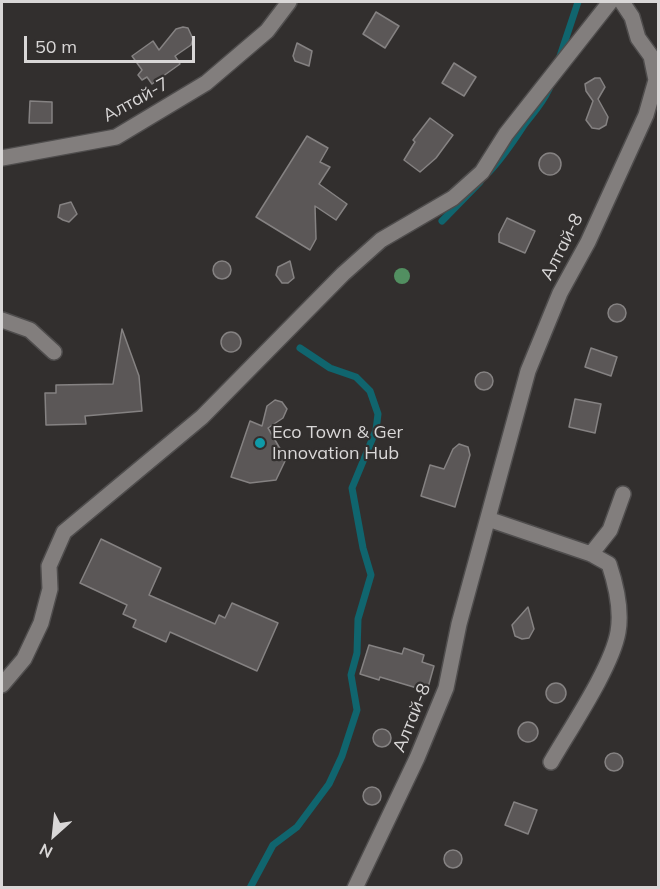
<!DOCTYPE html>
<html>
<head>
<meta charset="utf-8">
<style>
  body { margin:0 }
  #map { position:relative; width:660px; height:889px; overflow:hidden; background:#322f2e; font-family:Mulish,sans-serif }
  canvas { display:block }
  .frame { position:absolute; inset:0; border:3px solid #d9d7d7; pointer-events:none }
  .north { position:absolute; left:24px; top:805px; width:60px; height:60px; -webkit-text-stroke:4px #322f2e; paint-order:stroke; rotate:207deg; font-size:16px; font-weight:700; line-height:24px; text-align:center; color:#d9d7d7 }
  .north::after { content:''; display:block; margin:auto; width:21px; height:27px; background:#d9d7d7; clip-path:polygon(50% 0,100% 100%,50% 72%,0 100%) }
  .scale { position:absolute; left:24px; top:36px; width:171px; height:27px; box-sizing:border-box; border:3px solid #d9d7d7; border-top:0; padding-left:8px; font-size:18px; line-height:21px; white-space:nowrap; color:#d9d7d7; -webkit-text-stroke:4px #322f2e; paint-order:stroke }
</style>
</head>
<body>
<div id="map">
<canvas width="660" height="889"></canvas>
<div class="frame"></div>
<div class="north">N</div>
<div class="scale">50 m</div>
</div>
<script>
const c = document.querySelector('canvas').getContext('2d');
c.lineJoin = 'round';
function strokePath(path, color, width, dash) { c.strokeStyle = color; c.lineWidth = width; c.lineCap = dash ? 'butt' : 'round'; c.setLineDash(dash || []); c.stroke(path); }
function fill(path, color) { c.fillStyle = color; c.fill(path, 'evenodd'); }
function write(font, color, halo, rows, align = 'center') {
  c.font = font + ' Mulish,sans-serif'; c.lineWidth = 4.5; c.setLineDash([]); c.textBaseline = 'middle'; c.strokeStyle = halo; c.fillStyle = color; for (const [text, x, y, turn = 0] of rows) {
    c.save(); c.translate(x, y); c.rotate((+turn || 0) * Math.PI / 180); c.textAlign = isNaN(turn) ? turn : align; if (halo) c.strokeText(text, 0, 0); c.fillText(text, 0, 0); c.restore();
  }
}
const stream = new Path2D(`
  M 559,59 L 578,2
  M 489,172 C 503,157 513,142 524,125 C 534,112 542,104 549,89
  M 442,221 L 480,182
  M 250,888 L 273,845 L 297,827 L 329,784 L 342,756 L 357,710 L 351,675 L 357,653 L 358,619 L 371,575 L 363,548 L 352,488 L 376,430 L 378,414 L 370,391 L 356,377 L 330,368 L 300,348`);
const building = new Path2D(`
  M 376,12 L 399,26 L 385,48 L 363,34 Z
  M 183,27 L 188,28 L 193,39 L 191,45 L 175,56 L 180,64 L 152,84 L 147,77 L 142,80 L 138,75 L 142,70 L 132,56 L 153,41 L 159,50 L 176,29 Z
  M 297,43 L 312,51 L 309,66 L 295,61 L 293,56 Z
  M 454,63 L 476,77 L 464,96 L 442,83 Z
  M 595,78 L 600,78 L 605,87 L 598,99 L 608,117 L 606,125 L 599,129 L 592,128 L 586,120 L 593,101 L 586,91 L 585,84 Z
  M 30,101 L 52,102 L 52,123 L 29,123 Z
  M 430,118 L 453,135 L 436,158 L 420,172 L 404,160 L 415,142 L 413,140 Z
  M 307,136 L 328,148 L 320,162 L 330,167 L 319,184 L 347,204 L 336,220 L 315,206 L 316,239 L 310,250 L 256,217 Z
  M539 164a11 11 0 1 1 22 0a11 11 0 1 1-22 0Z
  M 71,202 L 77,214 L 69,222 L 63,220 L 58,217 L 60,205 Z
  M 507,218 L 535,231 L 525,253 L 499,242 L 499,234 Z
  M213 270a9 9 0 1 1 18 0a9 9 0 1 1-18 0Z
  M 290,261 L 294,278 L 288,283 L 282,283 L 276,275 L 278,267 Z
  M608 313a9 9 0 1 1 18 0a9 9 0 1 1-18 0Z
  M 122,329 L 139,376 L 142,411 L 85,416 L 86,424 L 46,425 L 45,393 L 56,393 L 56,385 L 113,384 Z
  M221 342a10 10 0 1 1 20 0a10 10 0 1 1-20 0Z
  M 591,348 L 617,357 L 611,376 L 585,367 Z
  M475 381a9 9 0 1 1 18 0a9 9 0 1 1-18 0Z
  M 575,399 L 601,404 L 595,433 L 569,427 Z
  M 275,400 L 282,402 L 287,409 L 283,418 L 268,428 L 286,459 L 276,480 L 250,483 L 231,477 L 250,421 L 262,426 L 267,406 Z
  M 459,444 L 468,447 L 470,455 L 455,507 L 421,496 L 430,465 L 444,469 L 453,449 Z
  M 101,539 L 161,568 L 149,595 L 215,624 L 219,615 L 225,618 L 232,603 L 278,623 L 257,671 L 170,632 L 166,642 L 133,627 L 136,620 L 123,614 L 127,605 L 80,583 Z
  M 528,607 L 534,629 L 529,638 L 522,639 L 515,636 L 512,625 Z
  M 369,645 L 402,654 L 404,648 L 424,655 L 422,662 L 434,666 L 427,691 L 380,677 L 379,680 L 360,674 Z
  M546 693a10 10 0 1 1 20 0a10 10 0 1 1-20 0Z
  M518 732a10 10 0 1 1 20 0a10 10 0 1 1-20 0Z
  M373 738a9 9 0 1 1 18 0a9 9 0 1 1-18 0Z
  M605 762a9 9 0 1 1 18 0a9 9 0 1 1-18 0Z
  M363 796a9 9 0 1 1 18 0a9 9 0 1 1-18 0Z
  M 514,802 L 537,810 L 528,834 L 505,825 Z
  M444 859a9 9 0 1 1 18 0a9 9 0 1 1-18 0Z`);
const minor = new Path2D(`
  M 2,158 L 116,137 L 206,83 L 267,31 L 289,2
  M 2,320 L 30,330 L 54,352
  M 488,519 L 591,554 L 609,564 C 616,585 622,609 618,632 C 612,667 570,729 551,762
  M 591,554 L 610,530 L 623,494
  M 2,685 L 24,659 L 41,623 L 50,589 L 49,566 L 64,532 L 202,417 L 343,274 L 381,240 L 453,198 L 482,172 L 506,134 L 610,2
  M 355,888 L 417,758 L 446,688 L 459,624 L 528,371 L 560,293 L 588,242 L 646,115 L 656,80 L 651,56 L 638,38 L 632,17 L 622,2`);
const trees = [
  [402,276]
];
const markers = [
  [260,443,6,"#0f9aa8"]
];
const streetNames = [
  ["Алтай-7",136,100,-29],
  ["Алтай-8",562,247,-63],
  ["Алтай-8",412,718,-68]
];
const poiNames = [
  ["Eco Town & Ger",272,433],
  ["Innovation Hub",272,454]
];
strokePath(stream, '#10656e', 7);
fill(building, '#5b5757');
strokePath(building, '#858282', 1.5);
strokePath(minor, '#4f4d4d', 18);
strokePath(minor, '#827e7d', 15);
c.fillStyle = '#528f61';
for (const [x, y] of trees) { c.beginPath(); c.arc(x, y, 8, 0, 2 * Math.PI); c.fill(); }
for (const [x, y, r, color] of markers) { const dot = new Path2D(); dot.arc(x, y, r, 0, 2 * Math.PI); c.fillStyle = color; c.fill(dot); strokePath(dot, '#322f2e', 2); }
write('18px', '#d9d7d7', '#322f2e', streetNames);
write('18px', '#d9d7d7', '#322f2e', poiNames, 'left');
</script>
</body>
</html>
